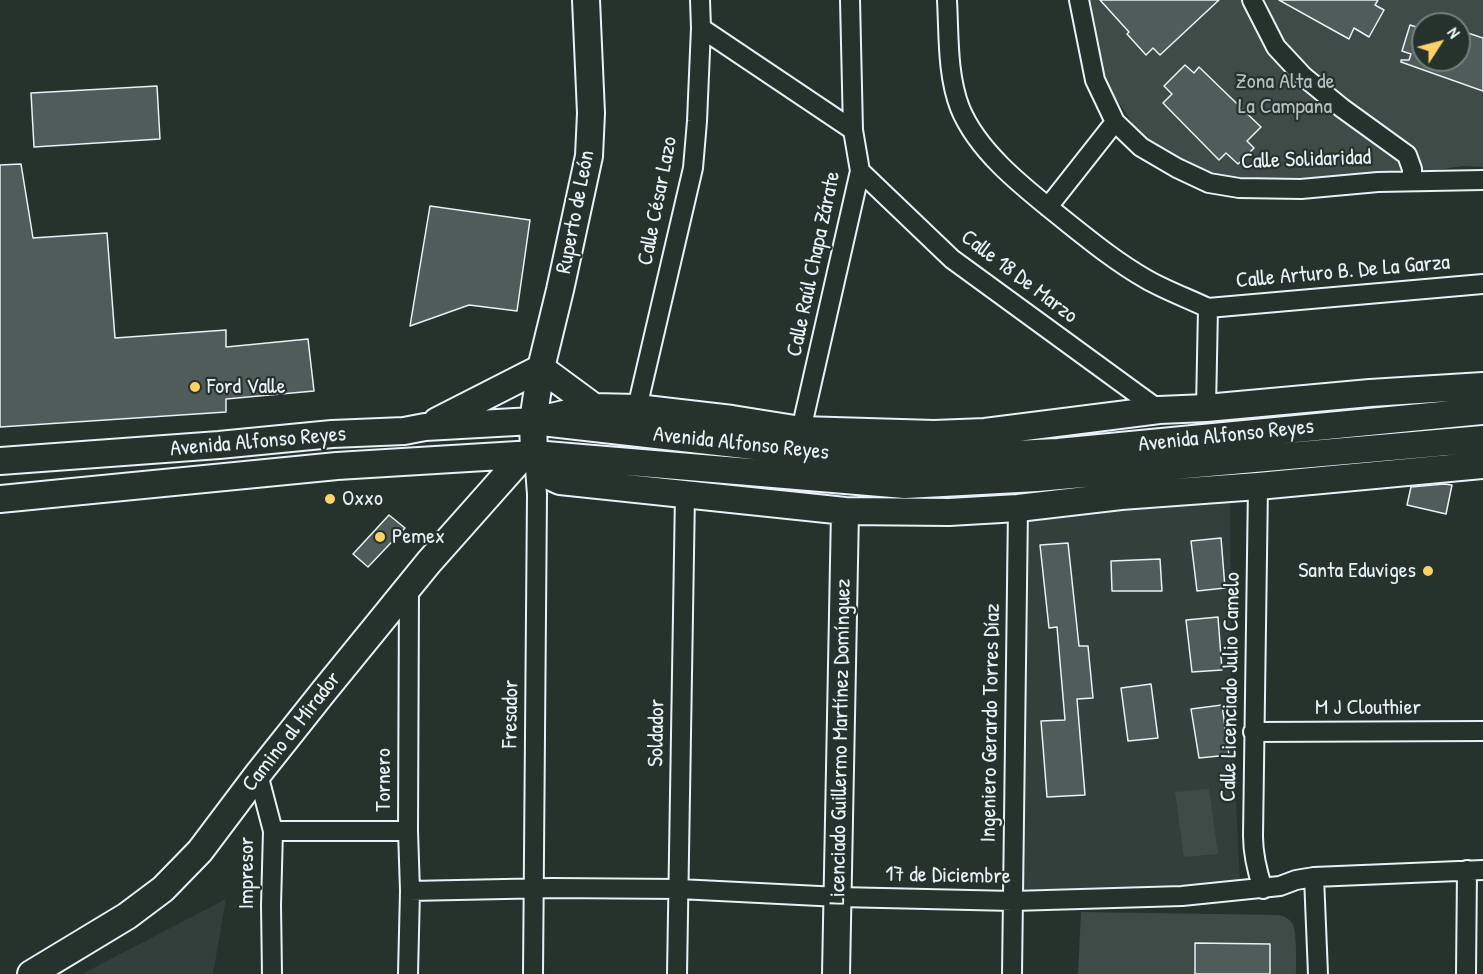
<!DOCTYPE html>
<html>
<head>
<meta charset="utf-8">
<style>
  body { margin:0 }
  #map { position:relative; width:1483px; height:974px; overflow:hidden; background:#26332d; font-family:"Patrick Hand",sans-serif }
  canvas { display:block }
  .north { position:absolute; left:1411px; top:12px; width:60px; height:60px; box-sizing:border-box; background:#26332d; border:2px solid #747f7e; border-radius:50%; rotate:54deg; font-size:16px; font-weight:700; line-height:24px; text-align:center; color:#e8f1f8 }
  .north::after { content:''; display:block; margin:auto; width:21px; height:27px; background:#ffd166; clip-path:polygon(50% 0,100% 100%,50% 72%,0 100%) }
</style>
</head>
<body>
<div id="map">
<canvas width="1483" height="974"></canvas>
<div class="north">N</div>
</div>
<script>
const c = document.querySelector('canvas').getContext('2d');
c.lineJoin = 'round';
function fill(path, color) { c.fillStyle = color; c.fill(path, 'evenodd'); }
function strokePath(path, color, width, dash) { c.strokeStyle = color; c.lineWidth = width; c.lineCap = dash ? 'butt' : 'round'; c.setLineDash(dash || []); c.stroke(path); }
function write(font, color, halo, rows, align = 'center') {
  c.font = font + ' "Patrick Hand",sans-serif'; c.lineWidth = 4.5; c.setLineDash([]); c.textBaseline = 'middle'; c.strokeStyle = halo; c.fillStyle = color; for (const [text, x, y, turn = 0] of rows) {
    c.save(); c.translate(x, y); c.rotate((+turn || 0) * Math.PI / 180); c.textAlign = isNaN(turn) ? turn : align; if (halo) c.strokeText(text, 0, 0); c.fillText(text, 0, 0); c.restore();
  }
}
const built = new Path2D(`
  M 1230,495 L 1232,719 L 1240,884 L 1023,890 L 1017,513 Z
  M 226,899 L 213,974 L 82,974 Z`);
const green = new Path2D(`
  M 1086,0 L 1483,0 L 1483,167 L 1463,166 L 1312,189 L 1217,187 L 1144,141 L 1098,71 ZM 1423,24 L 1459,24 L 1459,60 L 1423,60 Z
  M 1209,789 L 1218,854 L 1184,857 L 1175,792 Z
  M 1081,912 L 1278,915 C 1285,916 1290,919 1293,925 C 1297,934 1296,963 1296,974 L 1078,974 Z`);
const building = new Path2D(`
  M 1100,0 L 1219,0 L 1160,55 L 1153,48 L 1146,55 L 1127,34 L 1129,32 Z
  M 1279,0 L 1378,0 L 1375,5 L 1384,10 L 1369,37 L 1354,28 L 1349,39 Z
  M 1410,25 L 1420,28 L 1421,25 L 1423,25 L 1423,60 L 1459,60 L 1459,30 L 1483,38 L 1483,91 L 1401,62 L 1401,60 L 1409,60 L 1411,54 L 1402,51 Z
  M 1185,65 L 1194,73 L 1199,67 L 1261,127 L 1247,141 L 1254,148 L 1238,164 L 1226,153 L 1219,160 L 1163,103 L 1172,94 L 1164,86 Z
  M 157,86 L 160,139 L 34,147 L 31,93 Z
  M 21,164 L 33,238 L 107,233 L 115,338 L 226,330 L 226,347 L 308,339 L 314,391 L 226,399 L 226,412 L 0,427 L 0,165 Z
  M 430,206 L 530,220 L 517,311 L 469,305 L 410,326 Z
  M 1444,484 L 1452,485 L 1446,514 L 1407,505 L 1411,487 Z
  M 389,515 L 405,528 L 368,567 L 353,554 Z
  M 1221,538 L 1225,588 L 1197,591 L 1191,541 Z
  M 1068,543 L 1079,646 L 1088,646 L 1093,698 L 1077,699 L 1085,795 L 1047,797 L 1041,721 L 1065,720 L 1057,627 L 1049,628 L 1040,545 Z
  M 1160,559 L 1162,591 L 1112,591 L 1111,561 Z
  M 1218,617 L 1222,670 L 1192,672 L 1186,620 Z
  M 1151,684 L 1158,738 L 1128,741 L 1121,688 Z
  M 1222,705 L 1229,755 L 1199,758 L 1191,709 Z
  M 1195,943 L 1270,944 L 1270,974 L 1195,974 Z`);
const street = new Path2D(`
  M 947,0 C 949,35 947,74 960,108 C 979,155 1030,192 1068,223 C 1093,243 1118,263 1146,279 C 1165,290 1187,298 1208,308 L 1206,408
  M 1079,0 L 1095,80 L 1115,122 L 1141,147 L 1177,168 L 1209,183 L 1239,188 L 1301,189 L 1378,182 L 1483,180
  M 1252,0 L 1276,47 L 1303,76 L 1342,108 L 1407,155 L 1412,169 L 1412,181
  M 701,28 L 853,130
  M 860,171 L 952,259 L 1159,410
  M 1048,207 L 1115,122
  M 1208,308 L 1483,284
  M 637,408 L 693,168 L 697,121 L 701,28 L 700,0
  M 801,430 L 860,171 L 853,130 L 850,0
  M 1258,486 L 1253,836 C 1253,854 1257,871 1263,889
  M 1253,732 L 1483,731
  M 258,774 L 273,831 L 271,905 L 272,974
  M 273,831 L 408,831
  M 1314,877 L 1318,974
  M 410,891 L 552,888 L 679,889 L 839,897 L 1013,901 L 1182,896 L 1280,886 L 1296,880 L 1314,877 L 1483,870
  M 408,974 L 410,891 L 408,831 L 409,587
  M 533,974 L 537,494 L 534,456
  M 677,974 L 685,494
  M 1012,974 L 1018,508
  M 1466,974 L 1467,870`);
const secondary = new Path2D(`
  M 586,0 L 591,113 L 589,156 L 560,290 L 541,368 L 533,421 L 534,454 L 549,476 L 560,481 L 845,511 L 949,512 L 1018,508 L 1121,496 L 1258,486 L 1483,465
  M 541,368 L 594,407
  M 551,417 L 594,407 L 637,408 L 732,419 L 801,430 L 934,434 L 985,432 L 1159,410 L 1206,408 L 1370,393 L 1483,386
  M 437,421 L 541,368
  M 0,461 L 219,445 L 332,434 L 404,431 L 425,427 L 533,421 L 771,448 L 905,459 L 1058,452 L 1483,411
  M 0,499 L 337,466 L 534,454 L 905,485 L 1037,478 L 1483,439
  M 31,974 L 127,916 L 163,889 L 200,851 L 258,774 L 324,691 L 429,562 L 524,455
  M 836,974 L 845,511`);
const markers = [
  [195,387,6,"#ffd166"],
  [330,499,6,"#ffd166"],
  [380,537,6,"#ffd166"],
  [1428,571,6,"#ffd166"]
];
const parkNames = [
  ["Zona Alta de",1285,82],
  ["La Campana",1285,107]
];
const streetNames = [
  ["Calle Solidaridad",1306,160,-2],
  ["Calle César Lazo",658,201,-79],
  ["Ruperto de León",576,212,-79],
  ["Calle Raúl Chapa Zárate",814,264,-78],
  ["Calle Arturo B. De La Garza",1343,272,-5],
  ["Calle 18 De Marzo",1019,277,37],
  ["Avenida Alfonso Reyes",1226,436,-6],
  ["Avenida Alfonso Reyes",258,442,-5],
  ["Avenida Alfonso Reyes",741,444,6],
  ["Calle Licenciado Julio Camelo",1231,687,-89],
  ["M J Clouthier",1368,708],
  ["Fresador",511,714,-89],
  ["Ingeniero Gerardo Torres Díaz",991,723,-89],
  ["Camino al Mirador",292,732,-52],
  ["Soldador",657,733,-89],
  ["Licenciado Guillermo Martínez Domínguez",841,742,-89],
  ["Tornero",384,780,-90],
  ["Impresor",247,873,-90],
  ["17 de Diciembre",948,876,1]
];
const poiNames = [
  ["Ford Valle",207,387],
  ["Oxxo",342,499],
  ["Pemex",392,537],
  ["Santa Eduviges",1416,571,"right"]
];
fill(built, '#333f3a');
fill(green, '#3e4b47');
fill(building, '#505c59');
strokePath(building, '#e8f1f8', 1.5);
strokePath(street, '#e8f1f8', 22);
strokePath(secondary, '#e8f1f8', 30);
strokePath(street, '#26332d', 18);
strokePath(secondary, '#26332d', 26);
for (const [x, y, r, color] of markers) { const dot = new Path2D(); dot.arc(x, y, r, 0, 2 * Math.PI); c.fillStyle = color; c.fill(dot); strokePath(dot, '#26332d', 2); }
write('22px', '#b5bfc3', '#26332d', parkNames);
write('22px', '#e8f1f8', '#26332d', streetNames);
write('22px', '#e8f1f8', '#26332d', poiNames, 'left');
</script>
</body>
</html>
